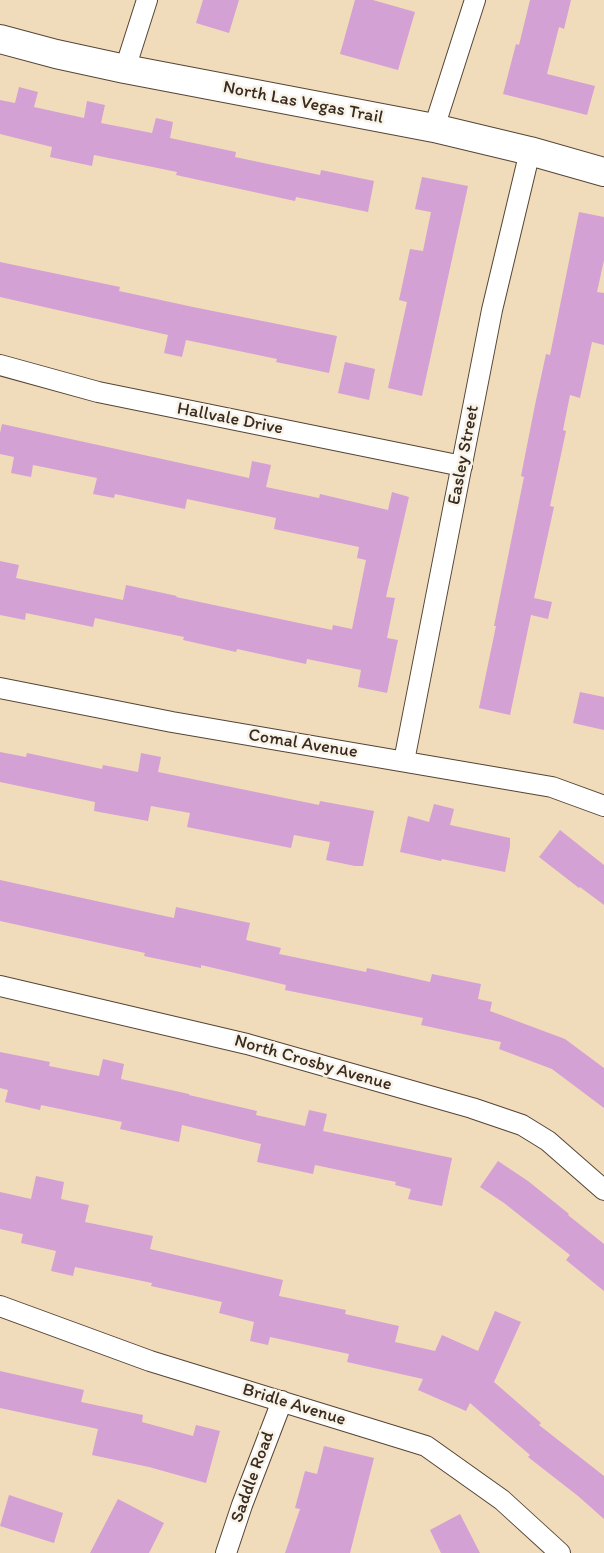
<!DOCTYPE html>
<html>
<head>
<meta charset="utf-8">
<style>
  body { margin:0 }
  canvas { display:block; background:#f0dbba }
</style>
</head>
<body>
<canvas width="604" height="1553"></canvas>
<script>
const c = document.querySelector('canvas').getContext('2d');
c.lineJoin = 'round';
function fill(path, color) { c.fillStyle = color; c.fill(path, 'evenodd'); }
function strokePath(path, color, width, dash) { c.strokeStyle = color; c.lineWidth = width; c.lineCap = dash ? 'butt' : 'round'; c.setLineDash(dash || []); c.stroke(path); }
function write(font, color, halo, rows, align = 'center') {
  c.font = font + ' Itim,sans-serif'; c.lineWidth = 5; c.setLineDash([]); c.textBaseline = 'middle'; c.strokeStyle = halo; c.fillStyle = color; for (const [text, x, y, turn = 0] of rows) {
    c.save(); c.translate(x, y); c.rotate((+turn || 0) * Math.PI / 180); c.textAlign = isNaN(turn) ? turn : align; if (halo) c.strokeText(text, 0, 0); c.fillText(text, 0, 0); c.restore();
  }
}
const building = new Path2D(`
  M 203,0 L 239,0 L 229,33 L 196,23 Z
  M 355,0 L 373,0 L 415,12 L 398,70 L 340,54 Z
  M 530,0 L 571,0 L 564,29 L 559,27 L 547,74 L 595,86 L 587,115 L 503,94 L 516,44 L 519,45 Z
  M 19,87 L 38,92 L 34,107 L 84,118 L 87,101 L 105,105 L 101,123 L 152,133 L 156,118 L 173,122 L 170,138 L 236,152 L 235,157 L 320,175 L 321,170 L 374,181 L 368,212 L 296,197 L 295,201 L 176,175 L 177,172 L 94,155 L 92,166 L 50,157 L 52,147 L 0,134 L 0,100 L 15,103 Z
  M 422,177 L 468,186 L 422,396 L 388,388 L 407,302 L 399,300 L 410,249 L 423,251 L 431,212 L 415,209 Z
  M 579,212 L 604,217 L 604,260 L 597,292 L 604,293 L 604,345 L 592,342 L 580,398 L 570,395 L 563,430 L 566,431 L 550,506 L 554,507 L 534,598 L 552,602 L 548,619 L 531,615 L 510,715 L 479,708 L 496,626 L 494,626 L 524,477 L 521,476 L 535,405 L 546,354 L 550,355 Z
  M 0,262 L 120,287 L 119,291 L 193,307 L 337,336 L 329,373 L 276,362 L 277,359 L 186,340 L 182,357 L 164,353 L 168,335 L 0,297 Z
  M 345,362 L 375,369 L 369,400 L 338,393 Z
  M 2,424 L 249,478 L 252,461 L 271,465 L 266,487 L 319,498 L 320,494 L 388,510 L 392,492 L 409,497 L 386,597 L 395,598 L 387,638 L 398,640 L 387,693 L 358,687 L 361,670 L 307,659 L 306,664 L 237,649 L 236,652 L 183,640 L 184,637 L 95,618 L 93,627 L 26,613 L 25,620 L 0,615 L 0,561 L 19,565 L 16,578 L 123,600 L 126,585 L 177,596 L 176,597 L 332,630 L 333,625 L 352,629 L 366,560 L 357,558 L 359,547 L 274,529 L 276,518 L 187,499 L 185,509 L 115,494 L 114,498 L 93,494 L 97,478 L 33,465 L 31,477 L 11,473 L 14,457 L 0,454 L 0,433 Z
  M 580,692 L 604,697 L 604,730 L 573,723 Z
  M 0,752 L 26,757 L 27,753 L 102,769 L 103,765 L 138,772 L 141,753 L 161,757 L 158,772 L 319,805 L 320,801 L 374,811 L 363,866 L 355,866 L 326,860 L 330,842 L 294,835 L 291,848 L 187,827 L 190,813 L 151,806 L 148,821 L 94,811 L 95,802 L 0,782 Z
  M 434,804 L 454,809 L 450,825 L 510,838 L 510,846 L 505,872 L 442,859 L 441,861 L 400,852 L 408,816 L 429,822 Z
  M 560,830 L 604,865 L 604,905 L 580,887 L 579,888 L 539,857 Z
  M 0,880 L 174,918 L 176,907 L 250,923 L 246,940 L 281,948 L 279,954 L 366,972 L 367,968 L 430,982 L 432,974 L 481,984 L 478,999 L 492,1002 L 490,1011 L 565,1039 L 604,1068 L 604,1108 L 552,1069 L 499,1049 L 501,1042 L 421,1025 L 423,1018 L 285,990 L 286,985 L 201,965 L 201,968 L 144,956 L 145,953 L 0,921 Z
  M 0,1052 L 50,1062 L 49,1066 L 99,1076 L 103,1059 L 124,1064 L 121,1079 L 189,1094 L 189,1095 L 257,1111 L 256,1115 L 305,1126 L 309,1110 L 327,1114 L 323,1131 L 452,1158 L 442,1206 L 408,1199 L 411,1189 L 395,1185 L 396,1182 L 315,1165 L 313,1174 L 257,1162 L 261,1144 L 182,1125 L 179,1142 L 120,1129 L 122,1122 L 41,1105 L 40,1110 L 5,1102 L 8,1090 L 0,1088 Z
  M 498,1161 L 528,1181 L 569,1214 L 568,1215 L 604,1244 L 604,1291 L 566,1260 L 570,1255 L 504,1203 L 480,1187 Z
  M 36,1176 L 64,1182 L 61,1199 L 89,1205 L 85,1222 L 153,1236 L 150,1249 L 283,1280 L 279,1296 L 346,1310 L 345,1314 L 399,1326 L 395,1342 L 435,1351 L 442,1335 L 478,1351 L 495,1311 L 521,1322 L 494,1382 L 541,1423 L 539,1425 L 604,1476 L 604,1519 L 578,1496 L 528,1457 L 530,1455 L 470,1403 L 466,1411 L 418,1390 L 423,1379 L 347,1362 L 349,1354 L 270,1337 L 268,1345 L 250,1341 L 254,1322 L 219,1313 L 222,1302 L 151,1286 L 152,1283 L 75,1267 L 73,1276 L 51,1271 L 56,1251 L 21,1243 L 23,1234 L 0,1229 L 0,1192 L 31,1199 Z
  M 0,1371 L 84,1390 L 81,1402 L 143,1415 L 142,1422 L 193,1436 L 196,1425 L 220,1431 L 206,1483 L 149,1467 L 92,1455 L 98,1429 L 0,1408 Z
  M 324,1446 L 374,1458 L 350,1553 L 285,1553 L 300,1509 L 295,1508 L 305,1471 L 317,1474 Z
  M 9,1495 L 63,1513 L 54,1543 L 0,1526 Z
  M 118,1499 L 164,1523 L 149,1553 L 90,1553 Z
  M 460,1514 L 480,1553 L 441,1553 L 430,1530 Z`);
const street = new Path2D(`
  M 125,69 L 147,0
  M 434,128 L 475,0
  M 0,365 L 98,392 L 462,466
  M 0,688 L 172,722 L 552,787 L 604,806
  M 404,761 L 492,310 L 530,151
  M 0,986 L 247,1044 L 472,1108 L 522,1125 L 548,1141 L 604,1190
  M 0,1306 L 150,1361 L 426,1446 L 502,1500 L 560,1553
  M 226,1553 L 242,1505 L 282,1401`);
const secondary = new Path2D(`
  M 0,39 L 56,54 L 125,69 L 434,128 L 530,151 L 604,172`);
const streetNames = [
  ["North Las Vegas Trail",303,103,11],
  ["Hallvale Drive",230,419,11],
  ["Easley Street",464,455,-79],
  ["Comal Avenue",303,744,9],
  ["North Crosby Avenue",313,1063,16],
  ["Bridle Avenue",294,1405,17],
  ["Saddle Road",253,1477,-70]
];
fill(building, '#d4a1d5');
strokePath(street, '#564535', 22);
strokePath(secondary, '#564535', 30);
strokePath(street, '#fff', 20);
strokePath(secondary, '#fff', 28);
write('18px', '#3b2a1e', '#f7f3e8', streetNames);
</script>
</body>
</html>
